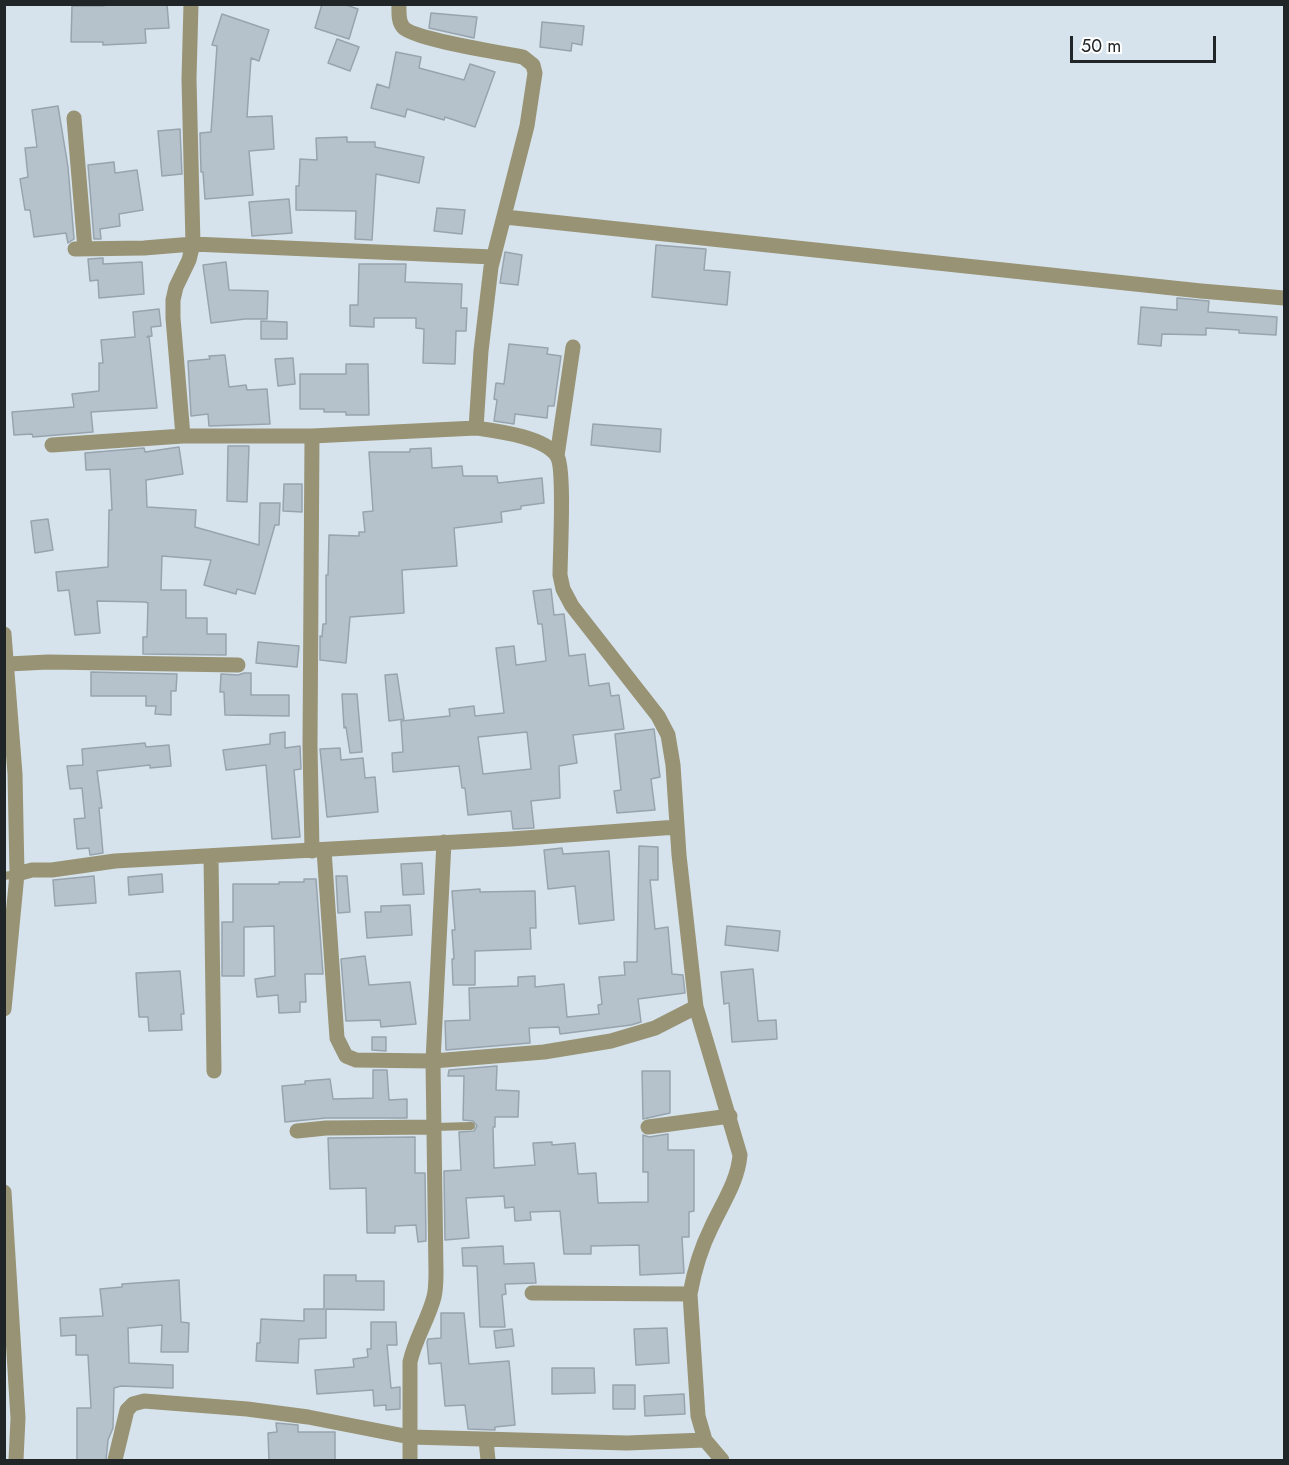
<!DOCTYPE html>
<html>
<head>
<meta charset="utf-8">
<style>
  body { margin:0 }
  #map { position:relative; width:1289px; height:1465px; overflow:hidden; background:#d6e3ec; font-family:Jost,sans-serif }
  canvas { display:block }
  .frame { position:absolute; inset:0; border:6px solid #202528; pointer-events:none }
  .scale { position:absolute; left:1070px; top:36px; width:146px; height:27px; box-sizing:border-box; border:3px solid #202528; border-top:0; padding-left:8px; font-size:18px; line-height:21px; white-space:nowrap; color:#202528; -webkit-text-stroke:4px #fff; paint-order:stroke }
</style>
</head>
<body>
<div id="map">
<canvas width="1289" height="1465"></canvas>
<div class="frame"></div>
<div class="scale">50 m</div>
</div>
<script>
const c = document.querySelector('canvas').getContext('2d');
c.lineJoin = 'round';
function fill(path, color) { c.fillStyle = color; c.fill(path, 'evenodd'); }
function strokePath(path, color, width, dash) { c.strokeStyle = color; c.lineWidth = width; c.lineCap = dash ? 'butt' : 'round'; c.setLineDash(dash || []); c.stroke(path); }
const building = new Path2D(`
  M 104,4 L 167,4 L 169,28 L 145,29 L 146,43 L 103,45 L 103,42 L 71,42 L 72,6 L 104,6 Z
  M 322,4 L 343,4 L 358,9 L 349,39 L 315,28 Z
  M 431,13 L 477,17 L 474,38 L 429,28 Z
  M 222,14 L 269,30 L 259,61 L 251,58 L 247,117 L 272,116 L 274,149 L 249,151 L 253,195 L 205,199 L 203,172 L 201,172 L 200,133 L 211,132 L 217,46 L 212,45 Z
  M 542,22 L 584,26 L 582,45 L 572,43 L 571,51 L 540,47 Z
  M 337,39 L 359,47 L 350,71 L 328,63 Z
  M 396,52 L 421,57 L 419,68 L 464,80 L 470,64 L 495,72 L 475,127 L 445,117 L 444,120 L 407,109 L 405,117 L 371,108 L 377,84 L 389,88 Z
  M 58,106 L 68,167 L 74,239 L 68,243 L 66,233 L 34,237 L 30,210 L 25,210 L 20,179 L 28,177 L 25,148 L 37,147 L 32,110 Z
  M 180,129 L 182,174 L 162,176 L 158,131 Z
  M 347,137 L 347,142 L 375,142 L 375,147 L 424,157 L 419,183 L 376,174 L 372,240 L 355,239 L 356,211 L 296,210 L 296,186 L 299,186 L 300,159 L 317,160 L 316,138 Z
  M 114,162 L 115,173 L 137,170 L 143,210 L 119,214 L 120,226 L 100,229 L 101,239 L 94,239 L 88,165 Z
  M 289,199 L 292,233 L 252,236 L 249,202 Z
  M 437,208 L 465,210 L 462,234 L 434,231 Z
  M 656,245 L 706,249 L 704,270 L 730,272 L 727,305 L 652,297 Z
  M 505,252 L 522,255 L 518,285 L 500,283 Z
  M 103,258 L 103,264 L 142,262 L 144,294 L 99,298 L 98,280 L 90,281 L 88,259 Z
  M 226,262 L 229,290 L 268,291 L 267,319 L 245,319 L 211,323 L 203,265 Z
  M 359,264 L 406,264 L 405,282 L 462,284 L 461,308 L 467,308 L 466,331 L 456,331 L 455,364 L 423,363 L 424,329 L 416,328 L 416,318 L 374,318 L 374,327 L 350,326 L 350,305 L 358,305 Z
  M 1177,298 L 1209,301 L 1208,312 L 1277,317 L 1276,335 L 1239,333 L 1239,330 L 1206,328 L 1206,335 L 1162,334 L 1161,346 L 1138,344 L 1141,307 L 1177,310 Z
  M 159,309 L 161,326 L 151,327 L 152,336 L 147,337 L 149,336 L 157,408 L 91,412 L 93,432 L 33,437 L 32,434 L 14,435 L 12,412 L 74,407 L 72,394 L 99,391 L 99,363 L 103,363 L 101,340 L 135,337 L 133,312 Z
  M 261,321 L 287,322 L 287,339 L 261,339 Z
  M 509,344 L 548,348 L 547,354 L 561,356 L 554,406 L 548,406 L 547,418 L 515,414 L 514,424 L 494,421 L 497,400 L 494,399 L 496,383 L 504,384 Z
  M 225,355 L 229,387 L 246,385 L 247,390 L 267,389 L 270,424 L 209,426 L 208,414 L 191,416 L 188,361 L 210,359 L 209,356 Z
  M 293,358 L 295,384 L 278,386 L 275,359 Z
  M 346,364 L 368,364 L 369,415 L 346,415 L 346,412 L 324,412 L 324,409 L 300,409 L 300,374 L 346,374 Z
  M 593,424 L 661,429 L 660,452 L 591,445 Z
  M 228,446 L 249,446 L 247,502 L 227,501 Z
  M 179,447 L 183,474 L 146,480 L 147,507 L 196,510 L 195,527 L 259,545 L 260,503 L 280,503 L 279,525 L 275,525 L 255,594 L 237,589 L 236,594 L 204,585 L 211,560 L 162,556 L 161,590 L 186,590 L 186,618 L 207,618 L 207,634 L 226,634 L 226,655 L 143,654 L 143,637 L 147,637 L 148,603 L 145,602 L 97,601 L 100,633 L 75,635 L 69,590 L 58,591 L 56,572 L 108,567 L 109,510 L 112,510 L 110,469 L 86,470 L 85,453 L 144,448 L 145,452 Z
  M 431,448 L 432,468 L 462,466 L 463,476 L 497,476 L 498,483 L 542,478 L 544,503 L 521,506 L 521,509 L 501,512 L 502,522 L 454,528 L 457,566 L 402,570 L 404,613 L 350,617 L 346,663 L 320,660 L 320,636 L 322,637 L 323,624 L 326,624 L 326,575 L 328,575 L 329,535 L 359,536 L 359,532 L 365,532 L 363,512 L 373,511 L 369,452 L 410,452 L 410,449 Z
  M 284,484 L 302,484 L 302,512 L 283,511 Z
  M 48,519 L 53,550 L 35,553 L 31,521 Z
  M 551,589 L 554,615 L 564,614 L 569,656 L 585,654 L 589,686 L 609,683 L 611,696 L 619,695 L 624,729 L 573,735 L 577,763 L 559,766 L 560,798 L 531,801 L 534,828 L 513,829 L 511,811 L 468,815 L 465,788 L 462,788 L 459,766 L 393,772 L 392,753 L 403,752 L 401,721 L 450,716 L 449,709 L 474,706 L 475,716 L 504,713 L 496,648 L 514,646 L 516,665 L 546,661 L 542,624 L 538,624 L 533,591 ZM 527,732 L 531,769 L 483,774 L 478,737 Z
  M 258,642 L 299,646 L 297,667 L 256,663 Z
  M 91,672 L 177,674 L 176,691 L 171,691 L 171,715 L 155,714 L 156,706 L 146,706 L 146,696 L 91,696 Z
  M 244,673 L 251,673 L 251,695 L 289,695 L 289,716 L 225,715 L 224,692 L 220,692 L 221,674 L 238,675 Z
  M 397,674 L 404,719 L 389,721 L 385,675 Z
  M 342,694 L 357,694 L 362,752 L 350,753 L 346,727 L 344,728 Z
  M 654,729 L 660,777 L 651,779 L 655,810 L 617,813 L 614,791 L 621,790 L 615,734 Z
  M 285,732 L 285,748 L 300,746 L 301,769 L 294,770 L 300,837 L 272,839 L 266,765 L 226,770 L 223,750 L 270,744 L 270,734 Z
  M 145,743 L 146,747 L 169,745 L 171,766 L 150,768 L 150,765 L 97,771 L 102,808 L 99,808 L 103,853 L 90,855 L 89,848 L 77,849 L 74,819 L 85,818 L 82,788 L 70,789 L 67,766 L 83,765 L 82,749 Z
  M 340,748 L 341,760 L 363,758 L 365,778 L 375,777 L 378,812 L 327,817 L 320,749 Z
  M 639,846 L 658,847 L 658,880 L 650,880 L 655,929 L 668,927 L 672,974 L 683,975 L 685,993 L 638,999 L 641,1022 L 631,1025 L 560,1034 L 559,1027 L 529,1028 L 530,1043 L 446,1050 L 445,1021 L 470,1020 L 469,988 L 518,986 L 518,977 L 535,976 L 535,987 L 564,984 L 567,1017 L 599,1014 L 598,1005 L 602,1004 L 599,977 L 625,975 L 624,962 L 637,962 Z
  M 562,848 L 563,854 L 609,851 L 614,920 L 579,924 L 575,886 L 548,889 L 544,850 Z
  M 422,863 L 424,894 L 403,895 L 401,864 Z
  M 162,874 L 163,892 L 129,895 L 128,877 Z
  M 94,876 L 96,903 L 55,906 L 53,880 Z
  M 336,876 L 347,876 L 350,912 L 338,913 Z
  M 304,879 L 316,879 L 323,974 L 305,974 L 306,1002 L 300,1002 L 300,1012 L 279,1013 L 278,995 L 257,997 L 255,979 L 275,976 L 274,926 L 244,927 L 244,976 L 222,976 L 222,922 L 233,922 L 233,884 L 279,884 L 279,882 L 304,882 Z
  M 480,889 L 480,892 L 535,891 L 536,928 L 530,928 L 531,949 L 475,951 L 475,985 L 453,985 L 452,959 L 454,959 L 452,930 L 455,930 L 452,891 Z
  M 410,905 L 412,935 L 367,938 L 365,912 L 381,912 L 381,906 Z
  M 727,926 L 780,931 L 778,951 L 725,945 Z
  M 365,956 L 369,985 L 410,982 L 416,1024 L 381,1027 L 380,1020 L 346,1021 L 341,959 Z
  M 753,969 L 758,1021 L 776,1020 L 777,1039 L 732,1042 L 729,1003 L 724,1004 L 721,972 Z
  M 180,971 L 184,1014 L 181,1014 L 182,1030 L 149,1031 L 148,1017 L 139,1017 L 136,973 Z
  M 372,1037 L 386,1037 L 386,1051 L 372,1050 Z
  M 497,1066 L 496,1090 L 519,1091 L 518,1117 L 495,1117 L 495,1127 L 493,1127 L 494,1168 L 535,1165 L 533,1143 L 552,1142 L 552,1145 L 575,1143 L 578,1174 L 596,1173 L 598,1203 L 648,1202 L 648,1172 L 643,1172 L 643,1135 L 649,1137 L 668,1134 L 668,1150 L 694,1150 L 694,1211 L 689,1212 L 689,1237 L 682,1237 L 684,1273 L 640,1275 L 639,1245 L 591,1246 L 591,1254 L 564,1254 L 560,1211 L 530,1212 L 531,1220 L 515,1221 L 514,1207 L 505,1208 L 504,1196 L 466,1198 L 469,1238 L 445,1240 L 444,1171 L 461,1170 L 459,1132 L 474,1131 L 477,1126 L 473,1121 L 463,1120 L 464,1076 L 448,1076 L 449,1070 Z
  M 373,1070 L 387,1070 L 389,1100 L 407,1099 L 407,1118 L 326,1118 L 285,1122 L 282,1086 L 305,1084 L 305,1081 L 330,1079 L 333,1099 L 373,1098 Z
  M 642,1071 L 670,1071 L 670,1113 L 643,1119 Z
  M 415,1137 L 415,1173 L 425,1173 L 426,1241 L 418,1242 L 416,1225 L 395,1226 L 395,1233 L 367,1233 L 366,1188 L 330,1189 L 328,1138 Z
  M 503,1246 L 504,1264 L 534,1263 L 536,1283 L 505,1284 L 506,1294 L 502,1295 L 505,1327 L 480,1327 L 477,1266 L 463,1266 L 462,1248 Z
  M 324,1275 L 356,1275 L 356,1281 L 384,1281 L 384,1310 L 326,1309 L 326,1338 L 299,1339 L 298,1363 L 256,1361 L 257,1343 L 260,1343 L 261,1319 L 304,1321 L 304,1309 L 324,1309 Z
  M 179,1280 L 181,1322 L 189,1323 L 188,1352 L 161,1352 L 162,1325 L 128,1328 L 129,1363 L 173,1365 L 173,1388 L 121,1386 L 114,1388 L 113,1428 L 108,1440 L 106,1461 L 77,1461 L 77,1408 L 91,1408 L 88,1355 L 76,1355 L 76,1335 L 61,1336 L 60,1318 L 103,1316 L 100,1289 L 122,1287 L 122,1284 Z
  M 441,1313 L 464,1313 L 469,1364 L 509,1361 L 515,1425 L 495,1427 L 495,1430 L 468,1429 L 465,1405 L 445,1406 L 441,1363 L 429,1364 L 427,1342 L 428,1339 L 441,1338 Z
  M 371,1322 L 396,1322 L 397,1345 L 387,1345 L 391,1388 L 400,1387 L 400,1409 L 386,1410 L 386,1405 L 374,1406 L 373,1390 L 317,1394 L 315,1370 L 354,1367 L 353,1359 L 368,1357 L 367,1349 L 371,1349 Z
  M 667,1328 L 669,1363 L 636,1365 L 634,1329 Z
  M 512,1329 L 514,1346 L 496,1348 L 494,1331 Z
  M 552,1368 L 594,1368 L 595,1393 L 552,1394 Z
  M 613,1385 L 635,1385 L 635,1409 L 613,1409 Z
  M 684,1394 L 685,1414 L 645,1416 L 644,1396 Z
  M 276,1423 L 298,1425 L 298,1432 L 335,1432 L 335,1461 L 269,1461 L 268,1433 L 277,1432 Z`);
const lane = new Path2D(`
  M 4,876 L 17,874
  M 434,1127 L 471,1126`);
const street = new Path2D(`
  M 399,4 C 399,12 398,21 403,27 C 412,39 503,53 523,57 L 533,65 L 535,73 L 527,126 L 491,267 L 481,351 L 476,428 C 497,431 545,437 557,456 C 565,468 560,556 560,575 L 563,589 L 572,606 L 658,716 L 668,735 L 673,765 L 679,855 L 696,1007 L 740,1155 C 738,1181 722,1204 711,1228 C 701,1248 694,1272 690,1294 L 698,1416 L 705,1440 L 722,1460
  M 74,118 L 85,249
  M 505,217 L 1201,291 L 1284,298
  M 75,249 L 144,248 L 193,244 L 493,257
  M 183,436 L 173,318 L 173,300 L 176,287 L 189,260 L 193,244 L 189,79 L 191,4
  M 52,445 L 183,436 L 312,436
  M 557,456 L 573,347
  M 4,634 L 15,774 L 17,874 L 4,1009
  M 8,664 L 48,662 L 238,665
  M 324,850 L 337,1038 L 346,1056 L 356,1060 L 433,1061 L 544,1052 L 611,1041 L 655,1028 L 696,1007
  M 312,851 L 310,745 L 312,436 L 476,428
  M 211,856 L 214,1071
  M 17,874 L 32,870 L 52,870 L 115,861 L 511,839 L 677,827
  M 648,1127 L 730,1116
  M 297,1131 L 326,1128 L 434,1127
  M 4,1192 L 18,1418 L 16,1460
  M 532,1293 L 690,1294
  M 486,1440 L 488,1460
  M 115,1460 L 127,1410 L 133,1404 L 144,1401 L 247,1409 L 308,1417 L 410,1437 L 627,1443 L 705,1440
  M 410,1460 L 410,1362 C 415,1339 428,1320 434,1297 C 436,1289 436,1281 436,1272 L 433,1061 L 444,842`);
fill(building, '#b5c2cb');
strokePath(building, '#98a4ad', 1.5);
strokePath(lane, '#989375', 8);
strokePath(street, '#989375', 15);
</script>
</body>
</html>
